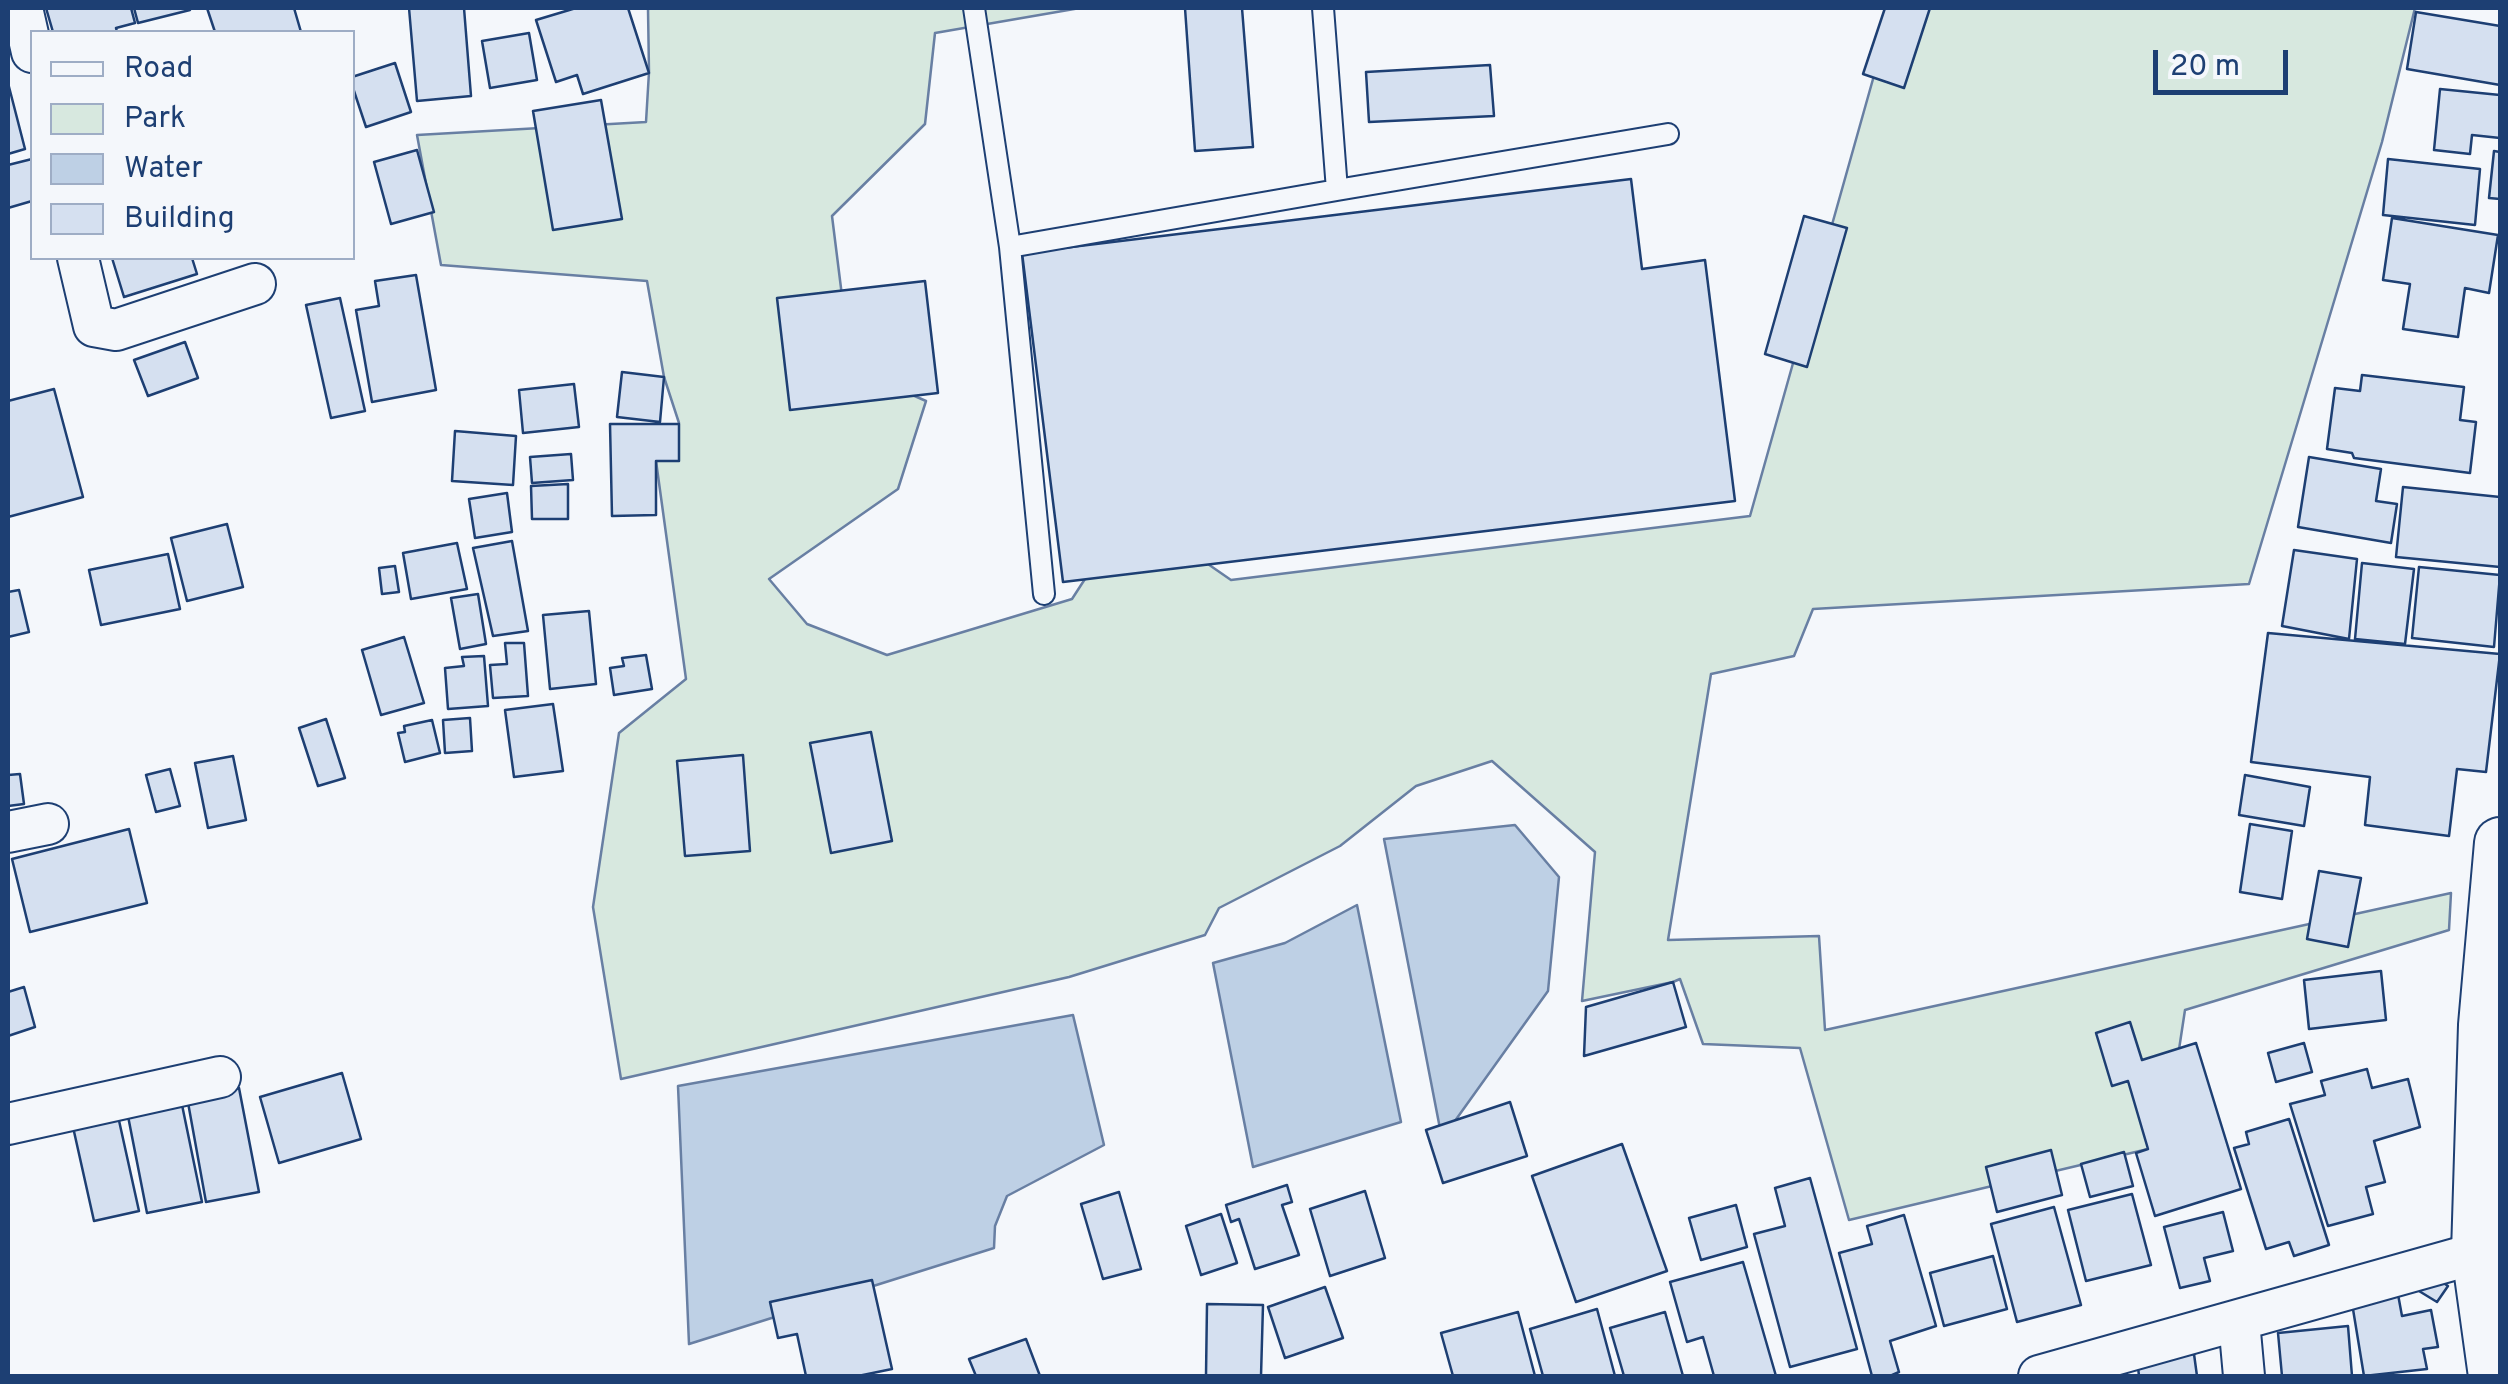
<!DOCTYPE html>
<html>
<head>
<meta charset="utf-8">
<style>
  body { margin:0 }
  #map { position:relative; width:2508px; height:1384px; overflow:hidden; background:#f4f7fb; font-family:Overpass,sans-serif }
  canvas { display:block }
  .frame { position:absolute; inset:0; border:10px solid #1d3f73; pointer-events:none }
  .legend { position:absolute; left:30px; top:30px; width:325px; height:230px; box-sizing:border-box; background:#f4f7fb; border:2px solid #9eadc5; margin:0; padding:12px 18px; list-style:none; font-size:30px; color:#1d3f73 }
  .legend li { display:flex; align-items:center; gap:20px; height:50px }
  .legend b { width:50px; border:2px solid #9eadc5 }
  .scale { position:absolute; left:2153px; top:50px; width:135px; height:45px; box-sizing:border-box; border:5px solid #1d3f73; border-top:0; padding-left:12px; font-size:30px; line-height:35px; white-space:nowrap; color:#1d3f73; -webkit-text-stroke:8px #f4f7fb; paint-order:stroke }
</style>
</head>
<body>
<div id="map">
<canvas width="2508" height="1384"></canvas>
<div class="frame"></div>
<ul class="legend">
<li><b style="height:12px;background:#f4f7fb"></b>Road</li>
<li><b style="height:28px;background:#d7e8df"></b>Park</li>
<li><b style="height:28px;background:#bed0e5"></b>Water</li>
<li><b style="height:28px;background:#d5e0f0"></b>Building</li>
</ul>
<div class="scale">20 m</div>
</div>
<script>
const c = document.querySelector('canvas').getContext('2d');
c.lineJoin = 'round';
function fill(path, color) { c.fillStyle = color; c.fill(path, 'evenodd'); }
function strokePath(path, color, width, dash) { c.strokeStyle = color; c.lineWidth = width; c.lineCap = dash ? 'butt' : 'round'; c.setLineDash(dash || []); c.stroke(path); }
const green = new Path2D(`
  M 658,8 L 1080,8 L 935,33 L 925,124 L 832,216 L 851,368 L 926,401 L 898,489 L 769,579 L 807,624 L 887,655 L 1072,599 L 1107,545 L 1166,535 L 1231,580 L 1750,516 L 1893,8 L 2415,8 L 2382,142 L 2249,584 L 1813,609 L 1794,656 L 1711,674 L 1668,940 L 1819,936 L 1825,1030 L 2451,893 L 2449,930 L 2185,1010 L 2164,1148 L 2148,1149 L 1849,1220 L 1800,1048 L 1703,1044 L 1680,979 L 1673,982 L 1582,1001 L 1595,852 L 1492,761 L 1416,786 L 1340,846 L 1219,908 L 1205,935 L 1069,977 L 621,1079 L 593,907 L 619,733 L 686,679 L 656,461 L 679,423 L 664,377 L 647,281 L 441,265 L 417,135 L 646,122 L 649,72 L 648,9 Z`);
const water = new Path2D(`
  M 1515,825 L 1559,877 L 1548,991 L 1442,1139 L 1384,839 Z
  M 1357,905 L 1401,1122 L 1253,1167 L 1213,963 L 1285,943 Z
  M 1073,1015 L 1104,1145 L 1007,1196 L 995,1226 L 994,1248 L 689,1344 L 678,1086 Z`);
const building = new Path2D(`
  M 46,8 L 131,8 L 135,23 L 116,28 L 117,32 L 53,32 Z
  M 134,8 L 190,8 L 190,10 L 138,23 Z
  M 207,8 L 294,8 L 301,32 L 215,32 Z
  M 409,8 L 464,8 L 471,96 L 417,101 Z
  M 576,8 L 628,8 L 649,73 L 583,94 L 577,75 L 556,82 L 536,20 Z
  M 1185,8 L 1242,8 L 1253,147 L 1195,151 Z
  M 1885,8 L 1930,8 L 1904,88 L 1863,74 Z
  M 2416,12 L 2500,26 L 2500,85 L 2407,69 Z
  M 529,33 L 537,80 L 490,88 L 482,41 Z
  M 395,63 L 411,112 L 366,127 L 352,85 L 352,77 Z
  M 1490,65 L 1494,116 L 1369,122 L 1366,72 Z
  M 8,83 L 25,149 L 8,154 Z
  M 2440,89 L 2500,95 L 2500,138 L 2472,135 L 2470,154 L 2434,150 Z
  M 601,100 L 622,219 L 553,230 L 533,111 Z
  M 417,150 L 434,212 L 391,224 L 374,162 Z
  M 2494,151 L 2500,152 L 2500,199 L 2489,198 Z
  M 32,159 L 32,201 L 8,208 L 8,165 Z
  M 2388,159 L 2480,169 L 2475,225 L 2383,215 Z
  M 1631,179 L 1642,269 L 1705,260 L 1735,501 L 1063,582 L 1022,253 Z
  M 1804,216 L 1847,228 L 1807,367 L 1765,354 Z
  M 2392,218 L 2498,235 L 2489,293 L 2465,288 L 2458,337 L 2403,329 L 2410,284 L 2383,280 Z
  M 112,258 L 192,258 L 197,274 L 124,297 Z
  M 416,275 L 436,390 L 372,402 L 356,310 L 379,306 L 375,281 Z
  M 925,281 L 938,393 L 790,410 L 777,298 Z
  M 340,298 L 365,411 L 331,418 L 306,305 Z
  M 185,342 L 198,378 L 148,396 L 134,360 Z
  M 622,372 L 664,377 L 660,422 L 617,417 Z
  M 2362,375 L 2464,387 L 2460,420 L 2476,422 L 2470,473 L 2354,458 L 2352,453 L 2327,449 L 2335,388 L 2360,391 Z
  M 574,384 L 579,427 L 523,433 L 519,390 Z
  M 54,389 L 83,497 L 8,517 L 8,401 Z
  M 610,424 L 679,424 L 679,461 L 656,461 L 656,515 L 612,516 Z
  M 455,431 L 516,436 L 513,485 L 452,481 Z
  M 571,454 L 573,480 L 532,483 L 530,457 Z
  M 2309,457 L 2381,469 L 2376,501 L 2397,504 L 2391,543 L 2298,527 Z
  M 568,484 L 568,519 L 532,519 L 531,486 Z
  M 2403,487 L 2500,497 L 2500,567 L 2396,557 Z
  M 507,493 L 512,532 L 475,538 L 469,499 Z
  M 227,524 L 243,587 L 187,601 L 171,538 Z
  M 512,541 L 528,631 L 493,636 L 473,548 Z
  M 457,543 L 467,589 L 411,599 L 403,553 Z
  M 2294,550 L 2357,559 L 2349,639 L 2282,626 Z
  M 168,554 L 180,609 L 101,625 L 89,570 Z
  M 2362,563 L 2414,569 L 2405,644 L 2355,639 Z
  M 395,566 L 399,592 L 382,594 L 379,568 Z
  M 2419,567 L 2500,575 L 2494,647 L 2412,638 Z
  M 19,590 L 29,632 L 8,637 L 8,592 Z
  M 478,594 L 486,644 L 460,649 L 451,598 Z
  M 589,611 L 596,684 L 550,689 L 543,615 Z
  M 2268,633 L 2500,654 L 2486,772 L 2457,769 L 2449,836 L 2365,825 L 2370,777 L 2251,762 Z
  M 404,637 L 424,703 L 381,715 L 362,650 Z
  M 505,643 L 524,643 L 528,696 L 493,698 L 490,665 L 507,664 Z
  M 646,655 L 652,689 L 614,695 L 610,668 L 624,666 L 622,658 Z
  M 484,656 L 488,706 L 448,709 L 445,668 L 464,666 L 462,657 Z
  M 553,704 L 563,771 L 514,777 L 505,710 Z
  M 470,718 L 472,751 L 445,753 L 443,720 Z
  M 326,719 L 345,778 L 318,786 L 299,728 Z
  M 432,720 L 440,753 L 405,762 L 398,733 L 405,732 L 404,726 Z
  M 871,732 L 892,841 L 831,853 L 810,743 Z
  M 743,755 L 750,851 L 685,856 L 677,761 Z
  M 233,756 L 246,820 L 208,828 L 195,763 Z
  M 170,769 L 180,806 L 156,812 L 146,775 Z
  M 20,774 L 24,804 L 8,806 L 8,775 Z
  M 2245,775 L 2310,787 L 2304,826 L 2239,815 Z
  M 2250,824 L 2292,831 L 2282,899 L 2240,892 Z
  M 129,829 L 147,903 L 30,932 L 12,859 Z
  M 2319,871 L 2361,878 L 2348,947 L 2307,939 Z
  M 2381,971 L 2386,1020 L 2309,1029 L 2304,980 Z
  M 1673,982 L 1686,1027 L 1584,1056 L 1586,1007 Z
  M 24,987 L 35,1027 L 8,1036 L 8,992 Z
  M 2130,1022 L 2142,1060 L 2196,1043 L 2241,1189 L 2155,1216 L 2136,1153 L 2148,1149 L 2128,1081 L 2112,1086 L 2096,1033 Z
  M 2304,1043 L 2312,1072 L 2276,1082 L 2268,1053 Z
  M 2367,1069 L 2372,1088 L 2408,1079 L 2420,1127 L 2374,1141 L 2385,1182 L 2366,1187 L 2373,1214 L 2328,1226 L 2290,1104 L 2325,1095 L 2321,1081 Z
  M 342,1073 L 361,1139 L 279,1163 L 260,1097 Z
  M 239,1088 L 259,1192 L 206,1202 L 187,1097 Z
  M 181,1100 L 202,1202 L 147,1213 L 127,1111 Z
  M 1510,1102 L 1527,1156 L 1443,1183 L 1426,1130 Z
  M 118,1116 L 139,1211 L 94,1221 L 73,1127 Z
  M 2289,1119 L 2329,1245 L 2294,1256 L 2289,1242 L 2266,1249 L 2234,1148 L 2249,1144 L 2246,1132 Z
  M 1622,1144 L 1667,1271 L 1576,1302 L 1532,1176 Z
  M 2051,1150 L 2062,1195 L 1997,1212 L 1986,1167 Z
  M 2124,1152 L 2133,1186 L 2090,1197 L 2081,1164 Z
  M 1810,1178 L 1857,1349 L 1790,1367 L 1754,1234 L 1785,1226 L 1775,1188 Z
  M 1287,1185 L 1292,1202 L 1282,1205 L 1299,1255 L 1255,1269 L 1239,1219 L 1231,1222 L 1226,1205 Z
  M 1365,1191 L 1385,1258 L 1330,1276 L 1310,1209 Z
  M 1119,1192 L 1141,1269 L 1103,1279 L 1081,1204 Z
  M 2132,1194 L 2151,1265 L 2086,1281 L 2068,1210 Z
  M 1736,1205 L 1747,1247 L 1701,1260 L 1689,1218 Z
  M 2054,1207 L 2081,1305 L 2017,1322 L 1991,1224 Z
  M 2223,1212 L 2233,1251 L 2204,1258 L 2210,1281 L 2180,1288 L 2164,1227 Z
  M 1221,1214 L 1237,1263 L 1201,1275 L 1186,1226 Z
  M 1904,1215 L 1936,1326 L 1890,1341 L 1899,1372 L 1890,1376 L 1872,1376 L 1839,1253 L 1872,1244 L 1867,1226 Z
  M 1993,1256 L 2007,1309 L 1944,1326 L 1930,1273 Z
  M 1743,1262 L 1776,1376 L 1714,1376 L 1703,1337 L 1687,1342 L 1670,1282 Z
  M 2430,1274 L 2448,1286 L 2437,1302 L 2419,1291 Z
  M 872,1280 L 892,1369 L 858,1376 L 806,1376 L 797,1334 L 778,1338 L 770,1302 Z
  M 1325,1287 L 1343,1338 L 1285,1358 L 1268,1307 Z
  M 2397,1289 L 2402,1316 L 2431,1310 L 2438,1347 L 2423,1349 L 2427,1369 L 2364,1376 L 2351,1297 Z
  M 1207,1304 L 1263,1305 L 1261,1376 L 1206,1375 Z
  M 1597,1309 L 1615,1376 L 1543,1376 L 1530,1329 Z
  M 1518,1312 L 1535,1376 L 1453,1376 L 1441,1333 Z
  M 1665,1312 L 1683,1376 L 1624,1376 L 1610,1328 Z
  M 2348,1326 L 2352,1376 L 2282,1376 L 2278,1333 Z
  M 1026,1339 L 1040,1376 L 976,1376 L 969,1359 Z
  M 2194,1354 L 2197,1376 L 2139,1376 L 2137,1358 Z`);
const service = new Path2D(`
  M 974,8 L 1010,247
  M 1337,190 L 1668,134
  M 1044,594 L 1010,247 L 1337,190 L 1323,8`);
const minor = new Path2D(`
  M 22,8 L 32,52
  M 78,258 L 94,326 L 116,330 L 255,284
  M 8,832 L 48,824
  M 8,1124 L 220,1077
  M 2239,1321 L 2244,1376
  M 2039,1376 L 2477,1253`);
const tertiary = new Path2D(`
  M 2494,1376 L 2477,1253 L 2484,1025 L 2500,843`);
fill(green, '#d7e8df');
strokePath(green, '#687fa3', 2.5);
fill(water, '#bed0e5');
strokePath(water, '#687fa3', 2.5);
fill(building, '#d5e0f0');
strokePath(building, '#1d3f73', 2.5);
strokePath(service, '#1d3f73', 24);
strokePath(minor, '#1d3f73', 44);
strokePath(tertiary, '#1d3f73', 54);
strokePath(service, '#f4f7fb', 20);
strokePath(minor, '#f4f7fb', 40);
strokePath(tertiary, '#f4f7fb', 50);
</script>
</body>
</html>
